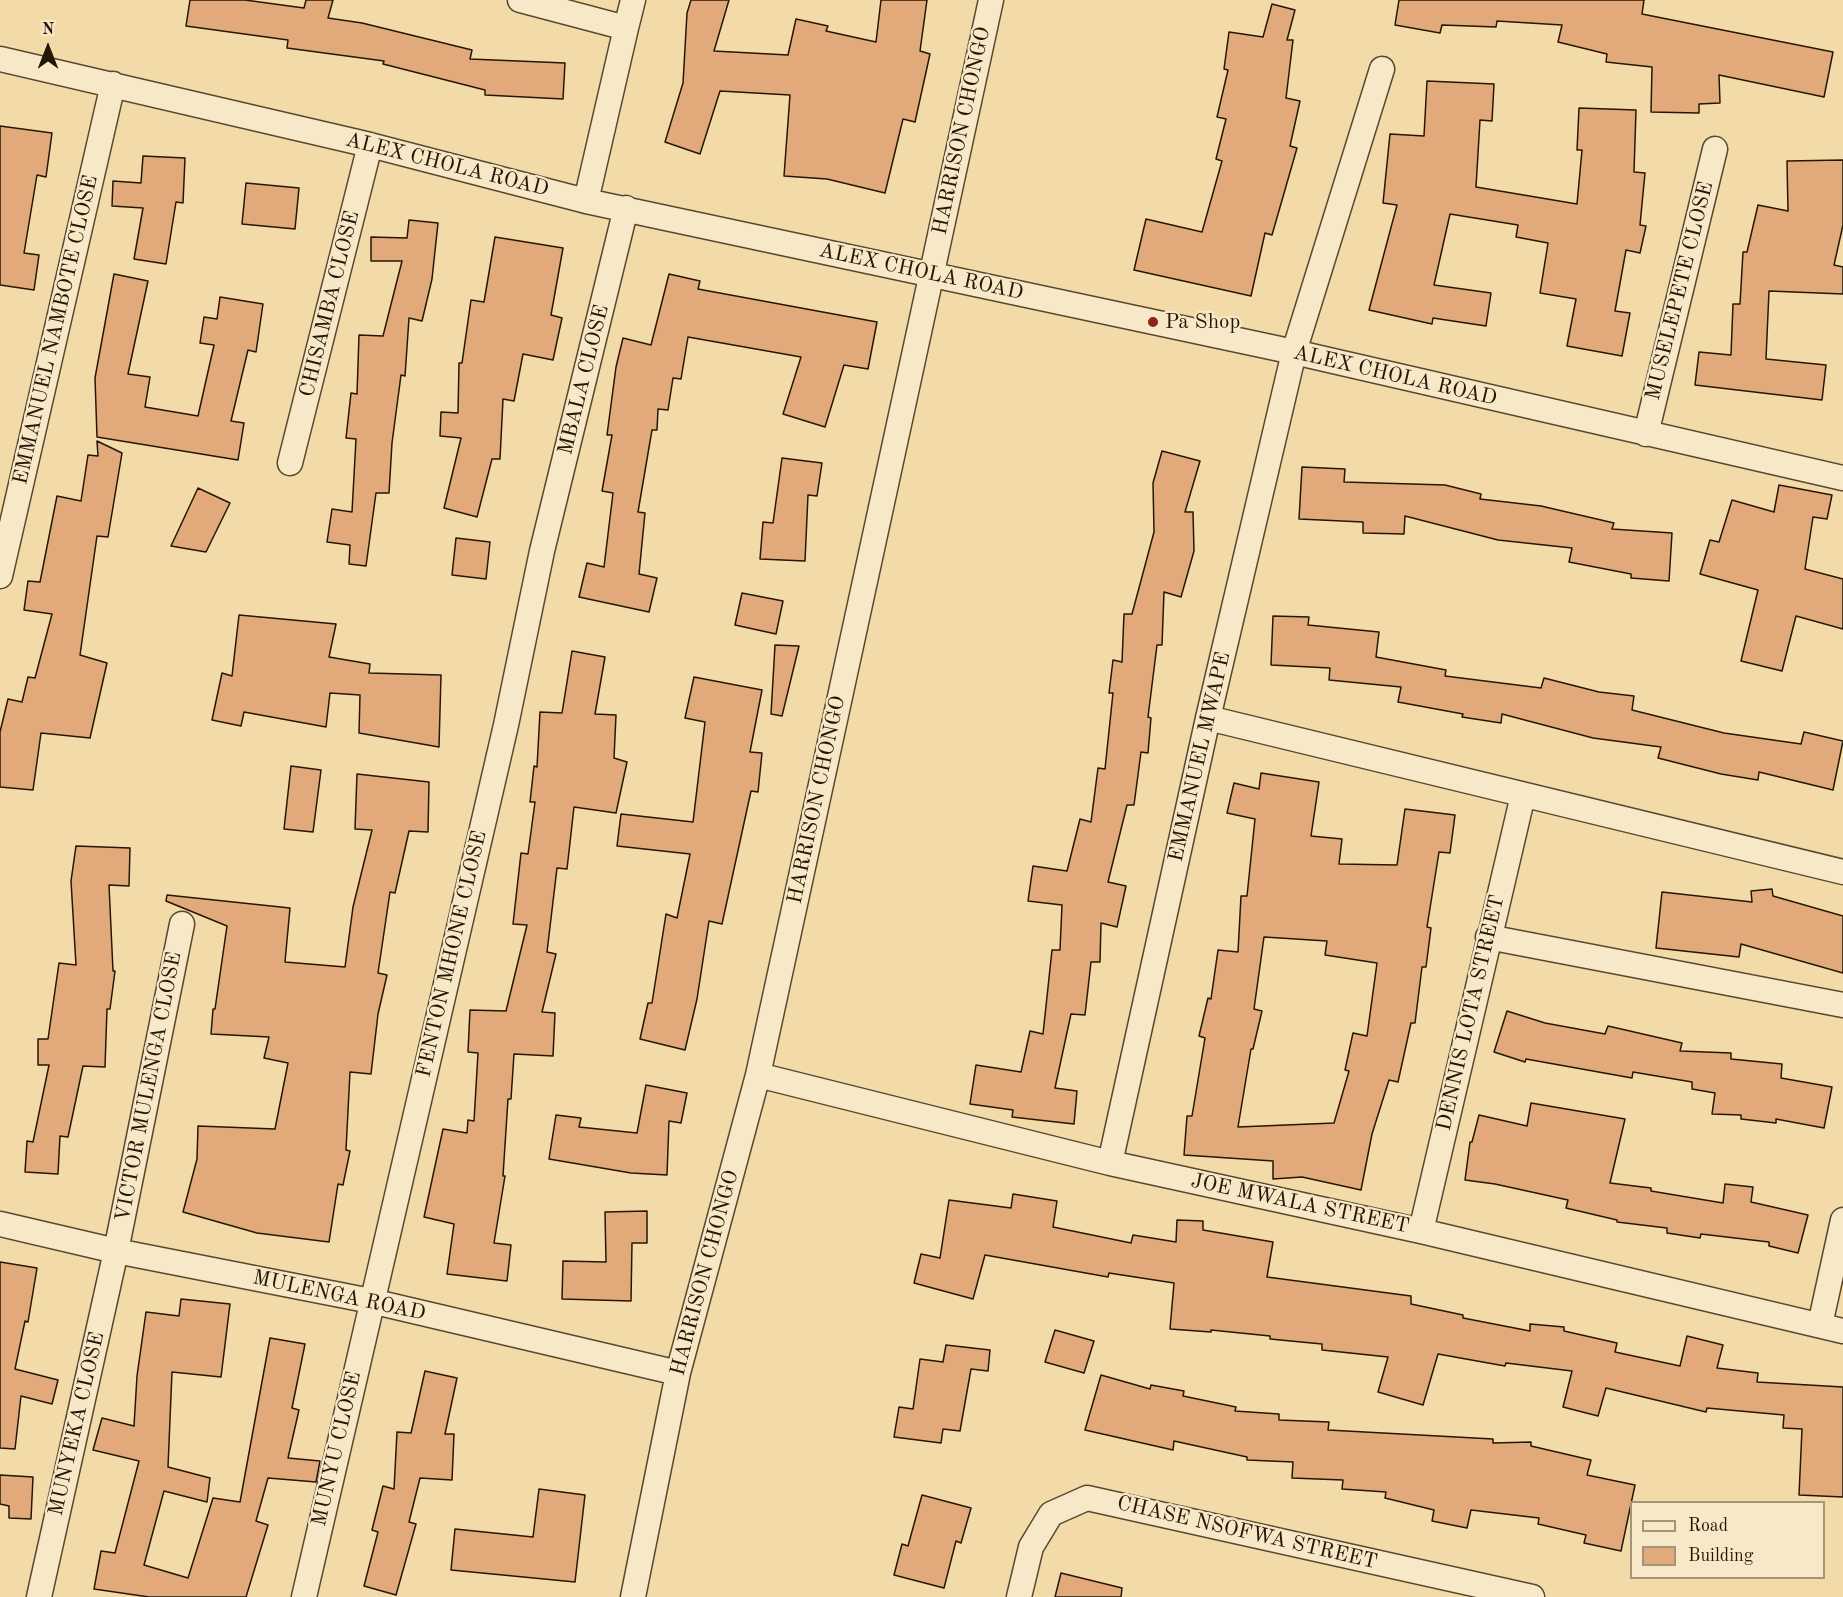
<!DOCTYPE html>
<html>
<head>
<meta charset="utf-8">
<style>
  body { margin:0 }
  #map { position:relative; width:1843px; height:1597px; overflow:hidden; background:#f3dba9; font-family:"Old Standard TT",serif }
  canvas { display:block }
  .legend { position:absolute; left:1630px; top:1501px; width:195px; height:78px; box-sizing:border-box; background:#f7e8c7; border:2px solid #a3947a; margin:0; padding:8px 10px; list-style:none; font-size:18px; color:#251706 }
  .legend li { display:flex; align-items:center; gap:12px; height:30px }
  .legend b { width:30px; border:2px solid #a3947a }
  .north { position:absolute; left:18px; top:18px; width:60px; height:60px; -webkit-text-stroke:4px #f7e8c7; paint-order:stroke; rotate:0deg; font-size:16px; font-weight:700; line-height:24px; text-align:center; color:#251706 }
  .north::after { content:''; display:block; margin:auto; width:21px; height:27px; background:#251706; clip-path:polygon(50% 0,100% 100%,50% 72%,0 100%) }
</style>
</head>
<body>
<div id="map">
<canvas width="1843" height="1597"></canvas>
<ul class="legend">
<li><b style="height:8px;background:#f7e8c7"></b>Road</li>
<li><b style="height:16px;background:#e2aa7b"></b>Building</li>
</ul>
<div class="north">N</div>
</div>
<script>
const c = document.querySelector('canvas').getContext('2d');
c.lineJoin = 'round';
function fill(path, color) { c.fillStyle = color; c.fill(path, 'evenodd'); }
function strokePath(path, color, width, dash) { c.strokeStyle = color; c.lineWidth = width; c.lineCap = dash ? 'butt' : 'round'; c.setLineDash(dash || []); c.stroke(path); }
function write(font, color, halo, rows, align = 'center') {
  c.font = font + ' "Old Standard TT",serif'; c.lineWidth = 4.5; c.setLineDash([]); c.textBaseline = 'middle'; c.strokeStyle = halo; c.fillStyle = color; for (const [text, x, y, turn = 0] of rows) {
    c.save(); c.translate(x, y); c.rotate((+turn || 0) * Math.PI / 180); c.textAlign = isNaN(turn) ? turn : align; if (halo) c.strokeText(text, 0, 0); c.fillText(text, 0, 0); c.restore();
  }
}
const building = new Path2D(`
  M 190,0 L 245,0 L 304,8 L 306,0 L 333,0 L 328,18 L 362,23 L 472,50 L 470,59 L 565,63 L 563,99 L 485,95 L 485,90 L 383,64 L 384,61 L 287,48 L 288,40 L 186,26 Z
  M 691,0 L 729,0 L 714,51 L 788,55 L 796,19 L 828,26 L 826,31 L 876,42 L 881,0 L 927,0 L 920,51 L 930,54 L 915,122 L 903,119 L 885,193 L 827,179 L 784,176 L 790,95 L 720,91 L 700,154 L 665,142 L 683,83 L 687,13 Z
  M 1399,0 L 1644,0 L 1642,14 L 1833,52 L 1824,97 L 1719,75 L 1720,103 L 1699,104 L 1699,113 L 1651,112 L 1652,67 L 1606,62 L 1607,54 L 1558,42 L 1562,25 L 1497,21 L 1496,27 L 1442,25 L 1440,33 L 1395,25 Z
  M 1272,4 L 1295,10 L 1287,40 L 1293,40 L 1286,98 L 1300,101 L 1290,146 L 1297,148 L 1272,235 L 1265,233 L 1251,296 L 1134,270 L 1146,219 L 1202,232 L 1222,161 L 1216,159 L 1226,119 L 1217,117 L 1228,70 L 1224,69 L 1229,32 L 1263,37 Z
  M 1427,81 L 1494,84 L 1492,121 L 1480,120 L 1476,187 L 1577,204 L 1582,150 L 1577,150 L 1579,108 L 1636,110 L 1634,172 L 1645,173 L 1640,225 L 1646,226 L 1640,253 L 1626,250 L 1615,311 L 1630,313 L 1622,356 L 1567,346 L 1576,299 L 1540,293 L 1548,243 L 1516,237 L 1518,225 L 1450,214 L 1434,285 L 1491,293 L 1486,326 L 1433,318 L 1432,324 L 1369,310 L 1397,205 L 1383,203 L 1390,134 L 1424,136 Z
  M 0,126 L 52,133 L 46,177 L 37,175 L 24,253 L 39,255 L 34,290 L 0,285 Z
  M 143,156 L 185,158 L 183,203 L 176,202 L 166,264 L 134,259 L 143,208 L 112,206 L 113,181 L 141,183 Z
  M 1843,160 L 1843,225 L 1834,265 L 1843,267 L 1843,294 L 1769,291 L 1766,359 L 1826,365 L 1822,400 L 1695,385 L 1699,352 L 1731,355 L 1733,304 L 1740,304 L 1743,252 L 1747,252 L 1758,205 L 1788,211 L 1787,161 Z
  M 246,183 L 299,188 L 295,229 L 242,224 Z
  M 409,220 L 438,223 L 432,279 L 422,321 L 409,318 L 405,376 L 401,375 L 392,443 L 389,493 L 376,493 L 366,566 L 349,564 L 350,545 L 327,542 L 332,509 L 352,512 L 356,439 L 346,438 L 351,393 L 357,394 L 359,335 L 383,336 L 402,261 L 371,261 L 371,237 L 407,238 Z
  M 495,237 L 563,248 L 551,315 L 562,318 L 553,360 L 523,354 L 514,401 L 503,399 L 500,459 L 492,459 L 477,517 L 444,508 L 461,438 L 440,436 L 441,412 L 458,413 L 459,363 L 462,363 L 471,300 L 484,302 Z
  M 114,274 L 148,281 L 128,374 L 150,377 L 145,407 L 198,416 L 214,345 L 200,343 L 204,317 L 217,319 L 220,297 L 263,304 L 256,352 L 248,350 L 231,421 L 244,423 L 238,460 L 97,437 L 95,378 Z
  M 669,274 L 700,281 L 698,289 L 877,322 L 868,369 L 844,365 L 825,427 L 783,414 L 801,357 L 688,337 L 681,379 L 673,378 L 668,410 L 658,409 L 657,430 L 652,430 L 638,512 L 645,513 L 639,574 L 657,578 L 649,612 L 579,597 L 587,563 L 604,567 L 613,493 L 602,491 L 612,435 L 607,435 L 616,367 L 623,338 L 651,345 Z
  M 97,441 L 122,453 L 108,537 L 97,536 L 80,655 L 107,663 L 90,738 L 41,733 L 33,790 L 0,787 L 0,732 L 8,699 L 22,702 L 28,677 L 35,678 L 52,614 L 24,610 L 28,581 L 40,582 L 57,496 L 81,501 L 88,455 L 98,456 Z
  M 1162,451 L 1200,461 L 1185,512 L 1193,512 L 1194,551 L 1181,597 L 1164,592 L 1162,645 L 1157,645 L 1148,717 L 1151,718 L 1148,753 L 1141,752 L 1134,805 L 1127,805 L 1108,882 L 1126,886 L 1117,927 L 1101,923 L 1100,962 L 1091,962 L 1085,1015 L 1071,1014 L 1055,1088 L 1077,1091 L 1074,1124 L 1012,1117 L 1013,1110 L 970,1104 L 976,1065 L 1021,1072 L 1030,1031 L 1043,1034 L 1052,950 L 1060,950 L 1062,905 L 1028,901 L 1033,866 L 1067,871 L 1080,819 L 1091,822 L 1098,768 L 1105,769 L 1113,693 L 1109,693 L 1113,660 L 1122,662 L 1124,614 L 1132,614 L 1154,532 L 1153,483 Z
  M 782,458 L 822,463 L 817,496 L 808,495 L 805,561 L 760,559 L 763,522 L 773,523 Z
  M 1302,467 L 1345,469 L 1344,482 L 1445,485 L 1481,494 L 1480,499 L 1541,506 L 1614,523 L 1612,529 L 1672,533 L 1669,581 L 1631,578 L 1631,574 L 1569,562 L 1572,548 L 1498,540 L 1405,516 L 1404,534 L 1363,533 L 1363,522 L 1299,519 Z
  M 1779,485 L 1832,495 L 1827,519 L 1813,517 L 1805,569 L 1843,579 L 1843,629 L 1796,616 L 1782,671 L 1741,661 L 1758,590 L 1700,574 L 1710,540 L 1719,542 L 1732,500 L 1774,512 Z
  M 198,488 L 230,503 L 206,552 L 171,546 Z
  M 456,538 L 490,542 L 486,579 L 452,575 Z
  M 742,593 L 783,601 L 776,634 L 735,625 Z
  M 239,615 L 336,624 L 329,657 L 370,664 L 369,673 L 441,675 L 439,747 L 359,733 L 360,695 L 330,693 L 326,727 L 244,712 L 241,726 L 212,720 L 222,673 L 232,676 Z
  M 1273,616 L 1309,617 L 1308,625 L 1379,632 L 1376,657 L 1446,670 L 1445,676 L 1541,688 L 1544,678 L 1599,692 L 1634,696 L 1632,710 L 1724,733 L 1801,744 L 1804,732 L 1843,741 L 1833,790 L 1759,772 L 1758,780 L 1721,774 L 1658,758 L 1661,747 L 1593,738 L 1502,714 L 1501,723 L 1462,717 L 1463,714 L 1398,702 L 1401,687 L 1329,680 L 1330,668 L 1271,665 Z
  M 775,645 L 799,646 L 782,716 L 771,714 Z
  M 572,651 L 605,657 L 595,714 L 616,715 L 614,758 L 627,762 L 616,813 L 574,807 L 567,869 L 557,868 L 547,952 L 556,954 L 542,1012 L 555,1013 L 553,1056 L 514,1054 L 511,1099 L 508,1099 L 503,1176 L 505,1176 L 494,1243 L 511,1245 L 507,1281 L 447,1274 L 454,1224 L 424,1217 L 443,1129 L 467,1133 L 468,1120 L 474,1121 L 478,1053 L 468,1052 L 470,1010 L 506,1011 L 527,925 L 513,924 L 521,853 L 528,854 L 535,802 L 530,802 L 534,766 L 537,767 L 540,712 L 562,713 Z
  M 694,677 L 762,690 L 750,752 L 762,753 L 758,792 L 751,791 L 722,924 L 709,921 L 697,999 L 685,1050 L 640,1039 L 648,1003 L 652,1003 L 666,914 L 677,918 L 690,854 L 617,846 L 621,814 L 693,822 L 705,722 L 685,718 Z
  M 291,766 L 321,770 L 313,832 L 284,829 Z
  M 1261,773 L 1319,782 L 1311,836 L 1342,839 L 1339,864 L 1397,865 L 1405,809 L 1455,815 L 1450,853 L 1439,852 L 1427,927 L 1431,928 L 1426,967 L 1422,967 L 1415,1023 L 1411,1023 L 1398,1082 L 1389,1080 L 1372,1134 L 1361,1190 L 1302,1177 L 1273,1179 L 1273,1161 L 1184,1155 L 1187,1116 L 1192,1116 L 1205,1038 L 1199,1036 L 1208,998 L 1211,999 L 1218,950 L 1238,952 L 1241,896 L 1247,896 L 1255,819 L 1227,813 L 1234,783 L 1259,789 ZM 1264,937 L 1327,941 L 1325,955 L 1377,963 L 1367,1036 L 1353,1033 L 1345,1070 L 1349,1071 L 1334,1123 L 1238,1127 L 1251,1049 L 1253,1049 L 1262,1011 L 1254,1009 Z
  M 357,774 L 429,782 L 428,832 L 409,831 L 395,893 L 390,892 L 378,973 L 387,975 L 378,1014 L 371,1074 L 350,1072 L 346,1150 L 350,1151 L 343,1185 L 338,1184 L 329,1242 L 257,1233 L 183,1212 L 197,1159 L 198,1126 L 275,1129 L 288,1063 L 264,1058 L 269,1037 L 211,1034 L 213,1009 L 215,1009 L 227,926 L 166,901 L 167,895 L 290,908 L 285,962 L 345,967 L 353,907 L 372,830 L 355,829 Z
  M 76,846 L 130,848 L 129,886 L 109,885 L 113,971 L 115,971 L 110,1009 L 107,1009 L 105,1067 L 83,1066 L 68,1137 L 60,1136 L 58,1174 L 25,1172 L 27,1141 L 33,1142 L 49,1065 L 38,1065 L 38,1039 L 48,1039 L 59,963 L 76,965 L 71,881 Z
  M 1772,889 L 1773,896 L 1843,916 L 1843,973 L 1741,944 L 1739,957 L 1656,948 L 1662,892 L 1752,902 L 1751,891 Z
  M 1507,1011 L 1545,1023 L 1605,1034 L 1608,1026 L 1682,1043 L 1680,1051 L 1731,1053 L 1731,1059 L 1782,1064 L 1781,1078 L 1832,1087 L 1824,1128 L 1776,1119 L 1776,1123 L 1741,1119 L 1741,1115 L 1712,1114 L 1715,1093 L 1692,1089 L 1692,1082 L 1633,1072 L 1632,1078 L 1526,1059 L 1525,1062 L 1494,1052 Z
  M 646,1085 L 687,1093 L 681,1123 L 669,1121 L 667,1175 L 631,1173 L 549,1159 L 556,1115 L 581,1118 L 579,1127 L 637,1133 Z
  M 1531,1103 L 1625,1119 L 1610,1183 L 1651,1188 L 1651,1191 L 1723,1203 L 1725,1184 L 1753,1187 L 1751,1202 L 1808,1215 L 1798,1253 L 1769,1246 L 1769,1242 L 1701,1234 L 1700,1238 L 1667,1233 L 1667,1228 L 1617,1222 L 1617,1220 L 1566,1208 L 1568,1200 L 1495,1184 L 1465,1180 L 1470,1142 L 1472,1142 L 1479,1115 L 1527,1126 Z
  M 1013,1194 L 1057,1201 L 1053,1227 L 1131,1243 L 1133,1235 L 1176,1242 L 1177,1220 L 1203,1221 L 1203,1230 L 1273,1242 L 1267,1277 L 1411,1296 L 1411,1304 L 1463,1315 L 1463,1318 L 1530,1331 L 1530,1324 L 1564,1327 L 1564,1331 L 1617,1343 L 1615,1352 L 1680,1366 L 1687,1336 L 1723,1345 L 1717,1368 L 1758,1373 L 1757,1382 L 1843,1387 L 1843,1497 L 1799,1495 L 1802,1429 L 1783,1428 L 1784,1415 L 1707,1408 L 1706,1412 L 1606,1388 L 1598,1416 L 1563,1407 L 1572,1371 L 1506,1363 L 1505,1366 L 1438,1354 L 1423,1405 L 1378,1392 L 1388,1357 L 1322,1350 L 1322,1344 L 1270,1339 L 1270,1336 L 1211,1330 L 1211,1332 L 1170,1329 L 1174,1283 L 1109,1273 L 1108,1277 L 985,1255 L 973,1299 L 914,1283 L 921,1254 L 940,1258 L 949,1200 L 1011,1208 Z
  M 647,1211 L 647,1243 L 632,1243 L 631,1301 L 562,1299 L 563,1261 L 606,1262 L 605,1212 Z
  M 0,1262 L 37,1268 L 28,1322 L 25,1321 L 15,1369 L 58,1380 L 52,1404 L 21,1396 L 15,1449 L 0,1448 Z
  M 181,1299 L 230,1304 L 221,1377 L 172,1372 L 168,1467 L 210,1478 L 207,1502 L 164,1491 L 144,1565 L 188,1578 L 213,1498 L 240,1502 L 270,1338 L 305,1344 L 292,1408 L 299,1410 L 288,1458 L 320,1461 L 316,1482 L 268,1478 L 256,1521 L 268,1525 L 246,1597 L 149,1597 L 94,1589 L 101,1551 L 115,1553 L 139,1461 L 93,1450 L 102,1418 L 134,1426 L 137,1376 L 146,1312 L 179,1316 Z
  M 1055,1330 L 1094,1341 L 1084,1373 L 1045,1362 Z
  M 946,1345 L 990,1350 L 988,1371 L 971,1369 L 960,1431 L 943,1429 L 941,1443 L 894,1437 L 899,1407 L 913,1409 L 920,1359 L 943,1362 Z
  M 425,1371 L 457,1378 L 445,1434 L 454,1434 L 452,1480 L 420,1478 L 409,1522 L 416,1524 L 396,1595 L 364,1586 L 378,1532 L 372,1530 L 383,1486 L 394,1489 L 397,1432 L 411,1433 Z
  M 1101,1375 L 1150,1389 L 1151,1385 L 1184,1391 L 1183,1396 L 1236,1407 L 1235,1411 L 1279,1414 L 1279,1420 L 1329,1422 L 1328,1430 L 1493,1439 L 1493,1443 L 1531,1442 L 1531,1446 L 1591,1460 L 1587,1475 L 1635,1485 L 1621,1551 L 1584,1543 L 1586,1535 L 1538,1524 L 1539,1518 L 1471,1510 L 1467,1528 L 1432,1521 L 1434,1510 L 1385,1498 L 1386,1492 L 1342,1489 L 1343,1480 L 1292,1478 L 1293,1462 L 1247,1460 L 1247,1457 L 1174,1441 L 1173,1450 L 1085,1430 Z
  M 0,1475 L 33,1477 L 31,1519 L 9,1518 L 9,1506 L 0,1504 Z
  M 539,1489 L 585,1495 L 575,1582 L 451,1570 L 455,1529 L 533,1537 Z
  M 922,1495 L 971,1508 L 961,1543 L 956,1541 L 944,1588 L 894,1575 L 902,1544 L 908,1546 Z
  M 1061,1573 L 1122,1588 L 1121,1597 L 1055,1597 Z`);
const minor = new Path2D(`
  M 520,0 L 626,28 L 633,0
  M 0,59 L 370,145 L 586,201 L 1294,352 L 1843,478
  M 586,201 L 626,28
  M 1646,434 L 1715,149
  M 290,463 L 370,145
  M 0,576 L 113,84
  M 1208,718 L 1843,872
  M 1488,937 L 1843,1005
  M 758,1075 L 1110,1163 L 1421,1231 L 1843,1331
  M 1110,1163 L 1208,718 L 1294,352 L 1382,69
  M 0,1224 L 116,1251 L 371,1301 L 678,1373
  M 1421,1231 L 1523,795
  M 1820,1325 L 1843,1220
  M 39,1597 L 116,1251 L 182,924
  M 304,1597 L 506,725 L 542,551 L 626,208
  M 633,1597 L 678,1373 L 758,1075 L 991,0
  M 1019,1597 L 1031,1547 L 1051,1514 L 1087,1498 L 1532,1597`);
const markers = [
  [1153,322,6,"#8f2418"]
];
const streetNames = [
  ["HARRISON CHONGO",962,131,-78],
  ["ALEX CHOLA ROAD",447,165,14],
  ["ALEX CHOLA ROAD",921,272,12],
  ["MUSELEPETE CLOSE",1680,291,-76],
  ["CHISAMBA CLOSE",330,304,-76],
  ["EMMANUEL NAMBOTE CLOSE",56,330,-77],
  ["ALEX CHOLA ROAD",1395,376,13],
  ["MBALA CLOSE",584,380,-76],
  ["EMMANUEL MWAPE",1200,757,-77],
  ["HARRISON CHONGO",817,800,-78],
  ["FENTON MHONE CLOSE",452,954,-77],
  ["DENNIS LOTA STREET",1471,1013,-77],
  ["VICTOR MULENGA CLOSE",149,1087,-79],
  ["JOE MWALA STREET",1300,1204,12],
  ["HARRISON CHONGO",705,1273,-75],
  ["MULENGA ROAD",339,1296,12],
  ["MUNYEKA CLOSE",77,1424,-77],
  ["MUNYU CLOSE",337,1449,-77],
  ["CHASE NSOFWA STREET",1247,1533,13]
];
const poiNames = [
  ["Pa Shop",1165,322]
];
fill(building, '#e2aa7b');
strokePath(building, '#251706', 1.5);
strokePath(minor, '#58482f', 27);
strokePath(minor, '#f7e8c7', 24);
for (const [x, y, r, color] of markers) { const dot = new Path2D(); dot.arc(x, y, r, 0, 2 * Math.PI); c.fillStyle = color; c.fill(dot); strokePath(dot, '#f7e8c7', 2); }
write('21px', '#251706', '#f7e8c7', streetNames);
write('21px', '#251706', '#f7e8c7', poiNames, 'left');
</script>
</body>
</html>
